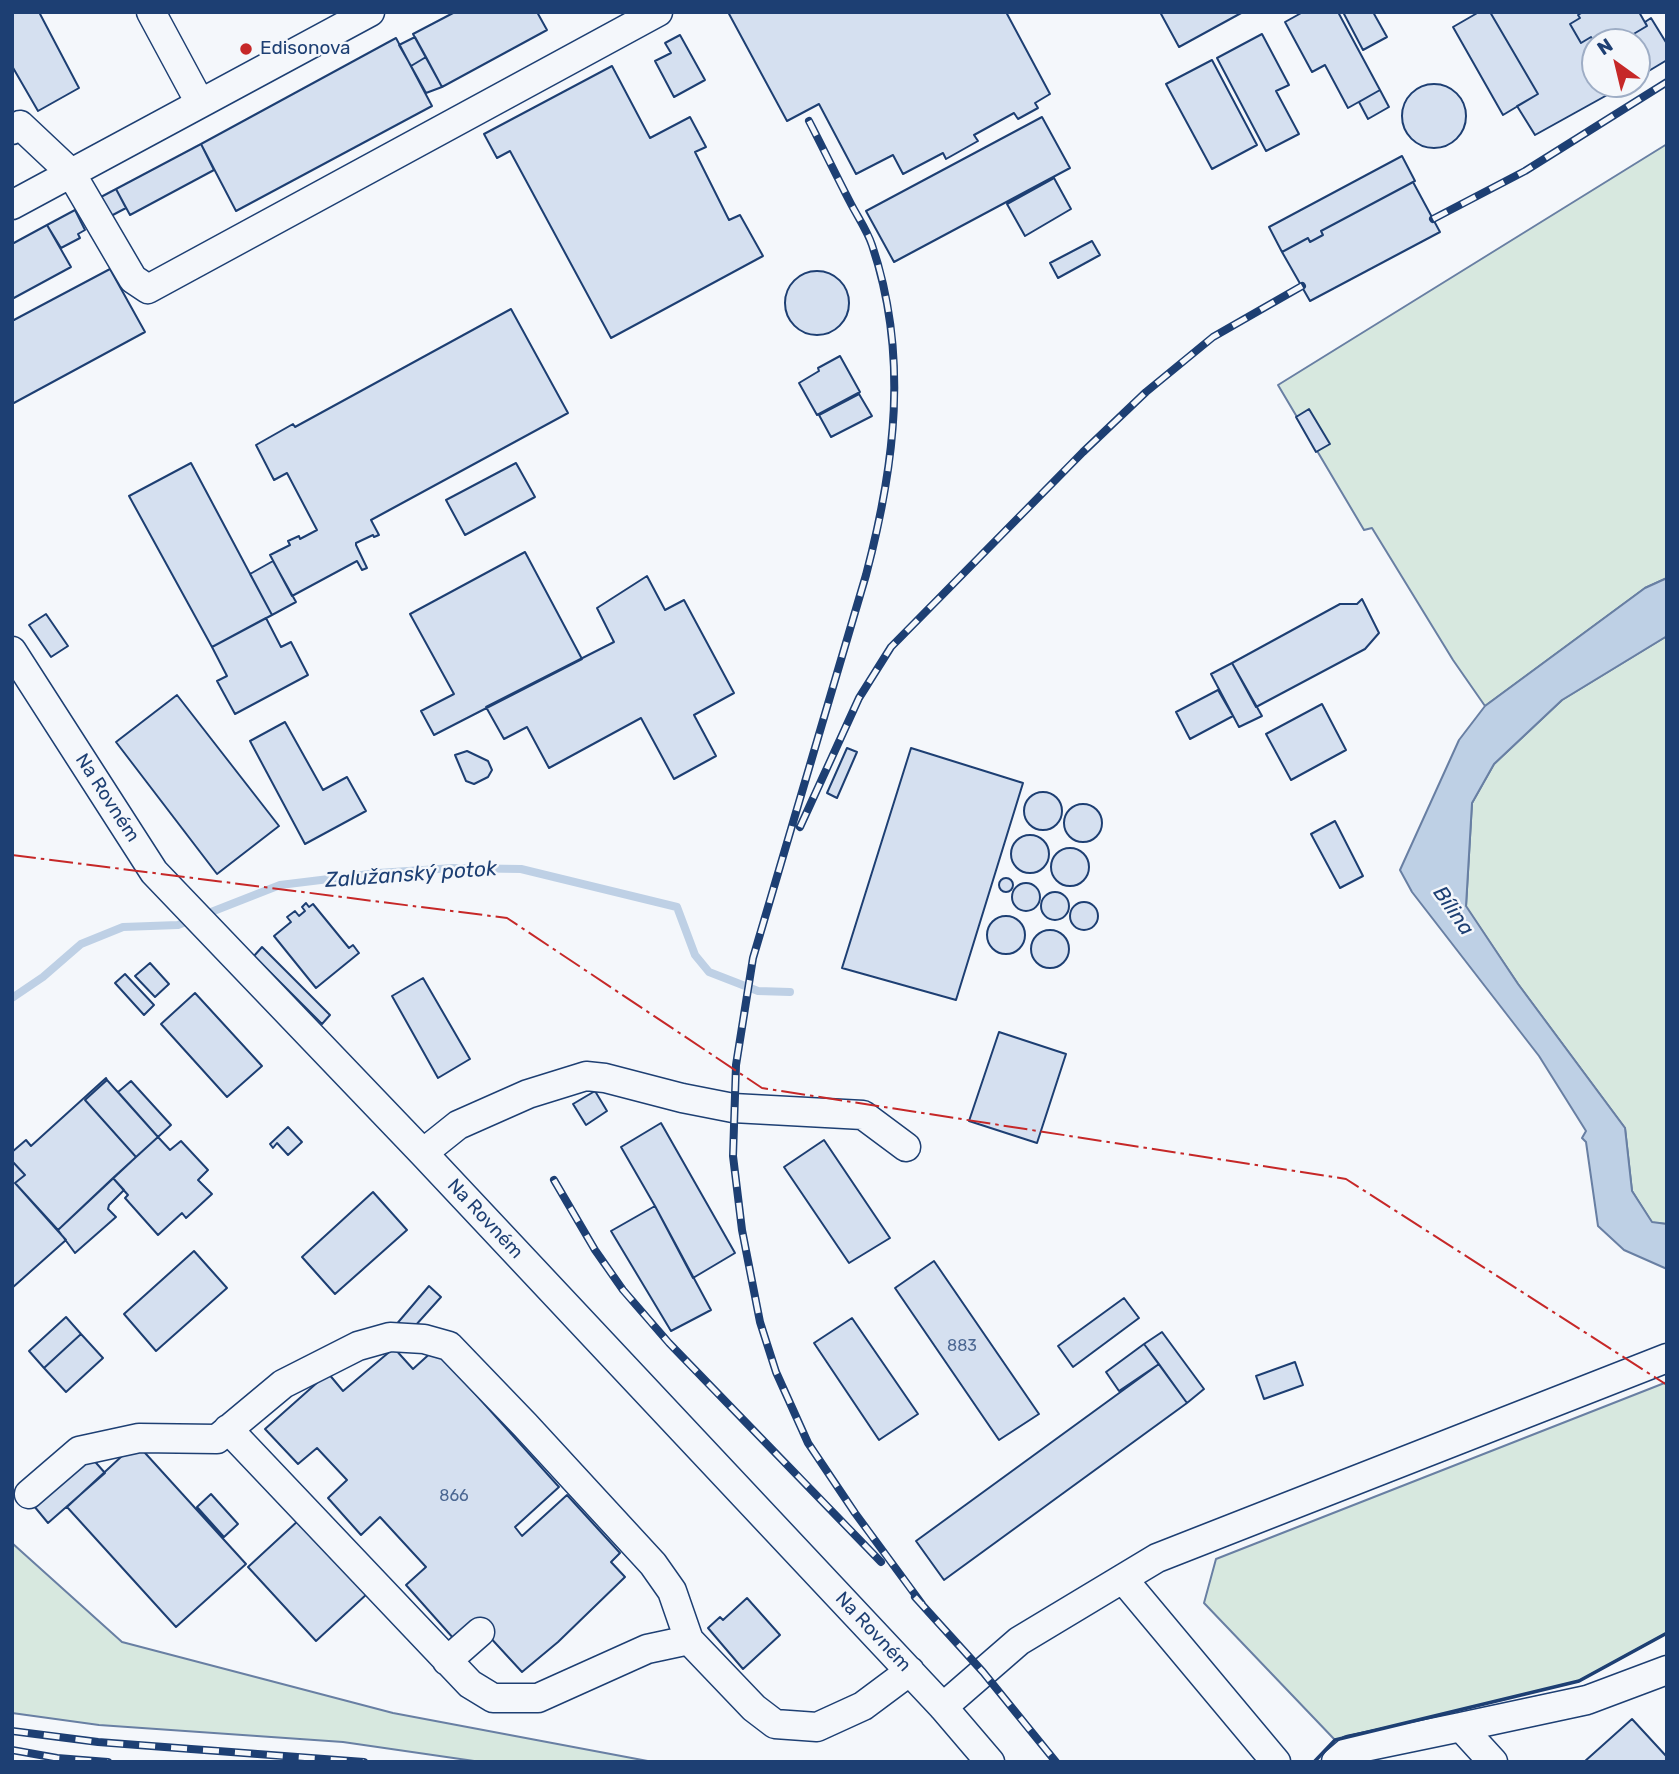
<!DOCTYPE html>
<html>
<head>
<meta charset="utf-8">
<style>
  body { margin:0 }
  #map { position:relative; width:1679px; height:1774px; overflow:hidden; background:#f4f7fb; font-family:Rubik,sans-serif }
  canvas { display:block }
  .frame { position:absolute; inset:0; border:14px solid #1d3f73; pointer-events:none }
  .north { position:absolute; left:1581px; top:28px; width:70px; height:70px; box-sizing:border-box; background:#f4f7fb; border:2px solid #9eadc5; border-radius:50%; rotate:326deg; font-size:19px; font-weight:700; line-height:28px; text-align:center; color:#1d3f73 }
  .north::after { content:''; display:block; margin:auto; width:24px; height:32px; background:#c62828; clip-path:polygon(50% 0,100% 100%,50% 72%,0 100%) }
</style>
</head>
<body>
<div id="map">
<canvas width="1679" height="1774"></canvas>
<div class="frame"></div>
<div class="north">N</div>
</div>
<script>
const c = document.querySelector('canvas').getContext('2d');
c.lineJoin = 'round';
function fill(path, color) { c.fillStyle = color; c.fill(path, 'evenodd'); }
function strokePath(path, color, width, dash) { c.strokeStyle = color; c.lineWidth = width; c.lineCap = dash ? 'butt' : 'round'; c.setLineDash(dash || []); c.stroke(path); }
function write(font, color, halo, rows, align = 'center') {
  c.font = font + ' Rubik,sans-serif'; c.lineWidth = 5; c.setLineDash([]); c.textBaseline = 'middle'; c.strokeStyle = halo; c.fillStyle = color; for (const [text, x, y, turn = 0] of rows) {
    c.save(); c.translate(x, y); c.rotate((+turn || 0) * Math.PI / 180); c.textAlign = isNaN(turn) ? turn : align; if (halo) c.strokeText(text, 0, 0); c.fillText(text, 0, 0); c.restore();
  }
}
const green = new Path2D(`
  M 1667,144 L 1667,578 L 1645,588 L 1485,706 L 1453,660 L 1372,528 L 1364,530 L 1278,385 Z
  M 1667,636 L 1667,1224 L 1652,1223 L 1632,1191 L 1625,1128 L 1518,984 L 1466,907 L 1472,803 L 1494,764 L 1562,700 Z
  M 1667,1382 L 1667,1633 L 1579,1681 L 1335,1740 L 1204,1603 L 1216,1559 Z
  M 12,1543 L 122,1642 L 393,1713 L 653,1762 L 481,1762 L 343,1742 L 99,1725 L 12,1713 Z`);
const water = new Path2D(`
  M 1667,578 L 1667,636 L 1562,700 L 1494,764 L 1472,803 L 1466,906 L 1518,984 L 1625,1128 L 1632,1191 L 1652,1222 L 1667,1224 L 1667,1269 L 1624,1250 L 1598,1226 L 1586,1142 L 1582,1138 L 1586,1131 L 1539,1056 L 1412,892 L 1400,870 L 1459,740 L 1485,706 L 1645,588 Z`);
const stream = new Path2D(`
  M 12,998 L 43,977 L 81,944 L 123,927 L 178,925 L 280,885 L 378,873 L 453,868 L 521,869 L 677,907 L 695,955 L 709,972 L 758,991 L 790,992`);
const building = new Path2D(`
  M 12,12 L 39,12 L 79,88 L 38,111 L 12,66 Z
  M 455,12 L 537,12 L 547,30 L 442,87 L 413,34 Z
  M 728,12 L 1006,12 L 1050,94 L 1035,103 L 1038,108 L 1018,119 L 1014,113 L 974,135 L 978,141 L 946,159 L 943,153 L 903,174 L 893,155 L 856,174 L 819,104 L 787,121 Z
  M 1160,12 L 1243,12 L 1179,47 Z
  M 1303,12 L 1338,12 L 1380,90 L 1348,108 L 1325,65 L 1312,72 L 1285,22 Z
  M 1343,12 L 1373,12 L 1387,37 L 1363,50 Z
  M 1479,12 L 1490,12 L 1538,94 L 1503,115 L 1453,27 Z
  M 1490,12 L 1583,12 L 1578,15 L 1580,18 L 1570,24 L 1581,43 L 1591,37 L 1593,40 L 1603,35 L 1607,42 L 1595,42 L 1595,84 L 1627,84 L 1535,135 L 1517,106 L 1538,94 Z
  M 1583,12 L 1639,12 L 1647,26 L 1620,42 L 1607,42 L 1603,35 L 1593,40 L 1591,37 L 1581,43 L 1570,24 L 1580,18 L 1578,15 Z
  M 1651,18 L 1667,44 L 1667,60 L 1637,78 L 1637,42 L 1620,42 L 1647,26 L 1645,22 Z
  M 1262,34 L 1289,85 L 1276,91 L 1299,134 L 1266,151 L 1217,58 Z
  M 680,35 L 705,80 L 674,97 L 655,61 L 671,53 L 665,43 Z
  M 415,37 L 426,57 L 411,66 L 399,45 Z
  M 396,38 L 432,106 L 236,211 L 201,144 Z
  M 426,57 L 442,87 L 426,93 L 411,66 Z
  M 1212,60 L 1257,145 L 1212,169 L 1166,84 Z
  M 612,66 L 650,138 L 690,117 L 706,147 L 695,152 L 729,220 L 740,215 L 763,256 L 611,338 L 510,151 L 497,158 L 484,134 Z
  M1402 116a32 32 0 1 1 64 0a32 32 0 1 1-64 0Z
  M 1380,90 L 1389,107 L 1368,119 L 1359,102 Z
  M 1042,117 L 1070,168 L 894,262 L 866,211 Z
  M 201,144 L 214,170 L 130,215 L 116,189 Z
  M 1402,156 L 1415,181 L 1321,231 L 1323,235 L 1310,242 L 1308,238 L 1282,252 L 1269,227 Z
  M 1054,178 L 1071,209 L 1025,236 L 1007,204 Z
  M 1413,182 L 1440,232 L 1310,301 L 1282,252 L 1308,238 L 1310,242 L 1323,235 L 1321,231 Z
  M 116,189 L 126,208 L 109,217 L 99,198 Z
  M 75,210 L 85,230 L 78,234 L 80,238 L 61,248 L 47,225 Z
  M 47,225 L 71,267 L 12,299 L 12,244 Z
  M 1092,241 L 1100,255 L 1058,278 L 1050,263 Z
  M 110,269 L 145,332 L 12,404 L 12,321 Z
  M785 303a32 32 0 1 1 64 0a32 32 0 1 1-64 0Z
  M 511,309 L 568,413 L 371,520 L 379,535 L 374,537 L 373,535 L 356,543 L 356,545 L 367,568 L 362,570 L 357,561 L 292,596 L 270,555 L 290,545 L 288,541 L 299,536 L 300,539 L 317,530 L 287,473 L 274,480 L 256,445 L 293,424 L 295,427 Z
  M 840,356 L 860,392 L 817,415 L 799,383 L 819,371 L 818,368 Z
  M 859,394 L 872,416 L 831,437 L 819,415 Z
  M 1309,409 L 1330,444 L 1316,452 L 1296,417 Z
  M 191,463 L 272,615 L 212,647 L 129,496 Z
  M 516,463 L 535,497 L 465,535 L 446,500 Z
  M 525,552 L 582,659 L 434,735 L 421,711 L 454,694 L 410,614 Z
  M 273,561 L 296,602 L 272,615 L 250,574 Z
  M 647,576 L 665,610 L 684,600 L 734,693 L 694,715 L 716,756 L 674,779 L 641,718 L 549,768 L 527,727 L 504,739 L 486,707 L 614,642 L 597,608 Z
  M 1362,599 L 1379,633 L 1365,649 L 1256,707 L 1232,663 L 1340,604 L 1357,604 Z
  M 46,614 L 68,646 L 51,657 L 29,625 Z
  M 266,618 L 281,647 L 291,642 L 308,675 L 235,714 L 217,681 L 227,676 L 212,647 Z
  M 1232,663 L 1262,716 L 1239,727 L 1211,674 Z
  M 1218,690 L 1233,716 L 1190,739 L 1176,712 Z
  M 177,695 L 279,826 L 217,874 L 116,742 Z
  M 1322,704 L 1346,750 L 1291,780 L 1266,734 Z
  M 285,722 L 323,790 L 347,777 L 366,811 L 305,844 L 250,741 Z
  M 847,748 L 857,752 L 837,798 L 827,793 Z
  M 911,748 L 1023,783 L 956,1000 L 842,968 Z
  M 467,751 L 488,761 L 492,770 L 488,777 L 474,784 L 466,781 L 455,755 Z
  M1024 811a19 19 0 1 1 38 0a19 19 0 1 1-38 0Z
  M1064 823a19 19 0 1 1 38 0a19 19 0 1 1-38 0Z
  M 1335,821 L 1363,876 L 1340,888 L 1311,834 Z
  M1011 854a19 19 0 1 1 38 0a19 19 0 1 1-38 0Z
  M1051 867a19 19 0 1 1 38 0a19 19 0 1 1-38 0Z
  M999 885a7 7 0 1 1 14 0a7 7 0 1 1-14 0Z
  M1012 897a14 14 0 1 1 28 0a14 14 0 1 1-28 0Z
  M1041 906a14 14 0 1 1 28 0a14 14 0 1 1-28 0Z
  M1070 916a14 14 0 1 1 28 0a14 14 0 1 1-28 0Z
  M 306,903 L 309,907 L 313,904 L 349,948 L 353,945 L 359,953 L 316,988 L 274,936 L 291,922 L 287,917 L 295,911 L 299,916 L 305,911 L 302,907 Z
  M987 935a19 19 0 1 1 38 0a19 19 0 1 1-38 0Z
  M1031 949a19 19 0 1 1 38 0a19 19 0 1 1-38 0Z
  M 262,947 L 330,1015 L 322,1024 L 254,956 Z
  M 150,963 L 169,984 L 155,997 L 135,976 Z
  M 125,974 L 154,1005 L 144,1015 L 115,983 Z
  M 423,978 L 470,1059 L 438,1078 L 392,996 Z
  M 195,993 L 262,1066 L 227,1097 L 161,1024 Z
  M 999,1032 L 1066,1054 L 1037,1143 L 969,1121 Z
  M 106,1078 L 107,1080 L 85,1100 L 136,1157 L 58,1230 L 15,1183 L 25,1175 L 12,1161 L 12,1152 L 26,1140 L 31,1146 Z
  M 107,1080 L 158,1137 L 136,1157 L 85,1100 Z
  M 131,1081 L 171,1125 L 158,1137 L 118,1092 Z
  M 595,1091 L 607,1111 L 586,1125 L 573,1104 Z
  M 661,1123 L 735,1253 L 693,1278 L 655,1206 L 621,1147 Z
  M 288,1127 L 302,1142 L 288,1155 L 277,1143 L 273,1148 L 270,1144 Z
  M 158,1137 L 170,1150 L 181,1141 L 208,1170 L 198,1180 L 212,1194 L 186,1218 L 182,1213 L 158,1235 L 125,1198 L 128,1195 L 113,1178 Z
  M 824,1140 L 890,1238 L 849,1263 L 784,1167 Z
  M 12,1161 L 25,1175 L 15,1183 L 66,1240 L 12,1288 Z
  M 113,1178 L 124,1190 L 109,1205 L 108,1209 L 116,1217 L 75,1253 L 58,1230 Z
  M 373,1192 L 407,1230 L 335,1294 L 302,1257 Z
  M 655,1206 L 711,1310 L 671,1331 L 611,1231 Z
  M 194,1251 L 227,1288 L 156,1351 L 124,1314 Z
  M 934,1261 L 1039,1414 L 999,1440 L 895,1288 Z
  M 429,1286 L 441,1297 L 415,1326 L 395,1326 Z
  M 1124,1298 L 1139,1318 L 1073,1367 L 1058,1346 Z
  M 66,1317 L 81,1334 L 44,1368 L 29,1351 Z
  M 852,1318 L 918,1414 L 879,1440 L 814,1343 Z
  M 1162,1332 L 1204,1389 L 1187,1403 L 1144,1344 Z
  M 81,1334 L 103,1358 L 66,1392 L 44,1368 Z
  M 1144,1344 L 1159,1364 L 1119,1391 L 1106,1372 Z
  M 394,1348 L 413,1369 L 435,1349 L 559,1487 L 515,1527 L 522,1536 L 567,1495 L 620,1553 L 611,1562 L 625,1577 L 558,1642 L 522,1672 L 475,1621 L 454,1639 L 406,1585 L 426,1567 L 380,1517 L 361,1535 L 328,1498 L 347,1480 L 317,1448 L 298,1464 L 265,1429 L 328,1373 L 343,1391 Z
  M 1295,1362 L 1303,1385 L 1264,1399 L 1256,1376 Z
  M 1159,1364 L 1187,1403 L 944,1580 L 916,1541 Z
  M 136,1443 L 246,1564 L 176,1627 L 67,1507 Z
  M 90,1456 L 105,1473 L 48,1523 L 34,1506 Z
  M 211,1494 L 238,1524 L 224,1537 L 197,1507 Z
  M 300,1519 L 368,1593 L 316,1641 L 248,1567 Z
  M 747,1598 L 780,1635 L 743,1669 L 708,1628 L 720,1617 L 723,1620 Z
  M 1632,1719 L 1667,1757 L 1667,1762 L 1584,1762 Z`);
const minor = new Path2D(`
  M 151,12 L 200,103
  M 12,130 L 20,125 L 71,173 L 133,279 L 148,289 L 658,12
  M 12,205 L 370,12
  M 12,651 L 154,872 L 423,1153 L 943,1707 L 990,1762
  M 423,1153 L 458,1125 L 528,1094 L 586,1076 L 605,1078 L 682,1098 L 733,1108 L 863,1115 L 906,1147
  M 228,1429 L 470,1684 L 493,1698 L 538,1698 L 647,1649 L 689,1640
  M 29,1494 L 79,1451 L 139,1438 L 217,1439 L 283,1384 L 358,1346 L 390,1337 L 424,1339 L 449,1346 L 525,1425 L 653,1564 L 672,1591 L 689,1640 L 754,1708 L 775,1724 L 817,1727 L 863,1706 L 910,1671
  M 1123,1579 L 1276,1762
  M 447,1661 L 480,1632
  M 943,1707 L 1019,1641 L 1157,1558 L 1667,1358
  M 1461,1727 L 1587,1700 L 1667,1670
  M 1336,1762 L 1350,1750 L 1461,1727 L 1493,1762`);
const rail = new Path2D(`
  M 809,121 C 823,148 836,175 850,202 C 857,216 867,230 872,245 C 909,355 895,465 866,575 L 753,958 L 736,1065 L 733,1156 L 742,1230 L 760,1322 L 776,1372 L 808,1443 L 855,1513 L 922,1604
  M 1433,219 L 1525,171 L 1667,82
  M 800,827 L 859,698 L 891,647 L 1083,452 L 1146,392 L 1213,337 L 1302,286
  M 554,1180 L 595,1250 L 623,1290 L 669,1343 L 881,1562
  M 915,1597 L 983,1672 L 1056,1762
  M 12,1731 L 98,1742 L 364,1762
  M 12,1750 L 57,1758 L 108,1762`);
const wall = new Path2D(`
  M 1314,1762 L 1335,1740 L 1579,1681 L 1667,1633`);
const power = new Path2D(`
  M 12,855 L 507,918 L 762,1088 L 1346,1179 L 1667,1385`);
const markers = [
  [246,49,7,"#c62828"]
];
const numberNames = [
  ["883",962,1346],
  ["866",454,1496]
];
const poiNames = [
  ["Edisonova",260,49]
];
const streetNames = [
  ["Na Rovném",107,798,57],
  ["Na Rovném",485,1219,47],
  ["Na Rovném",873,1632,47]
];
const waterNames = [
  ["Zalužanský potok",411,875,-4],
  ["Bílina",1453,911,55]
];
fill(green, '#d7e8df');
strokePath(green, '#687fa3', 2);
fill(water, '#bed0e5');
strokePath(water, '#687fa3', 2);
strokePath(stream, '#bed0e5', 8);
fill(building, '#d5e0f0');
strokePath(building, '#1d3f73', 2);
strokePath(minor, '#1d3f73', 31);
strokePath(minor, '#f4f7fb', 28);
strokePath(rail, '#1d3f73', 8);
strokePath(rail, '#f4f7fb', 5, [16]);
strokePath(wall, '#1d3f73', 3.5);
strokePath(power, '#c62828', 2, [24, 5, 3.5, 5]);
for (const [x, y, r, color] of markers) { const dot = new Path2D(); dot.arc(x, y, r, 0, 2 * Math.PI); c.fillStyle = color; c.fill(dot); strokePath(dot, '#f4f7fb', 2.5); }
write('16px', '#4b6792', null, numberNames);
write('19px', '#1d3f73', '#f4f7fb', poiNames, 'left');
write('19px', '#1d3f73', '#f4f7fb', streetNames);
write('italic 21px', '#1d3f73', '#f4f7fb', waterNames);
</script>
</body>
</html>
